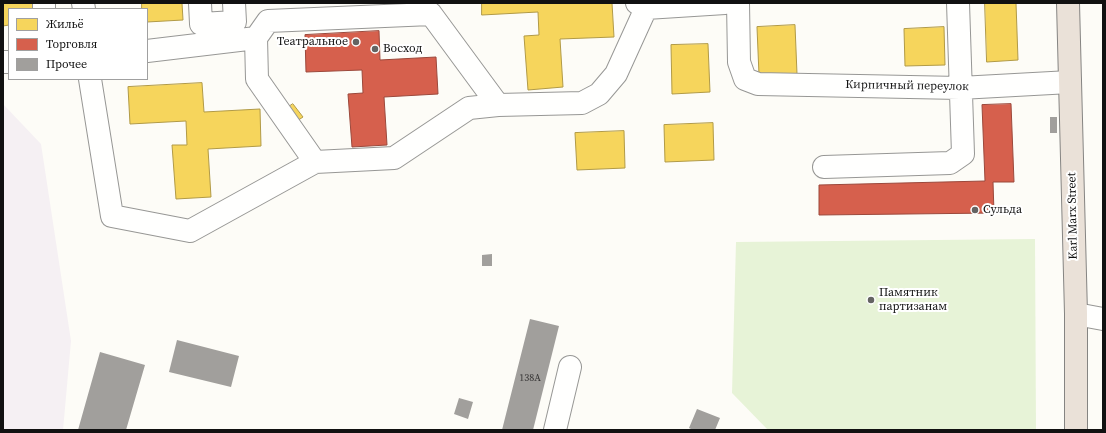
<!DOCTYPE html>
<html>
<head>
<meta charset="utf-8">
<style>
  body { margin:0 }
  #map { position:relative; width:1106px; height:433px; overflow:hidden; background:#fdfcf7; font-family:"Source Serif 4",serif }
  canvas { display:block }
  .frame { position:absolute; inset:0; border:4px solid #111; pointer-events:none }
  .legend { position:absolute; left:8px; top:8px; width:140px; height:72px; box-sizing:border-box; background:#fff; border:1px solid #a0a0a0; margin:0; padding:5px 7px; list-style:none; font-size:12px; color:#111 }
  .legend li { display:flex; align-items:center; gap:8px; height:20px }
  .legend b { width:20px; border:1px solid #a0a0a0 }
</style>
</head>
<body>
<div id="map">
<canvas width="1106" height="433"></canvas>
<div class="frame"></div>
<ul class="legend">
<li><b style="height:11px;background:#f6d55c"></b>Жильё</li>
<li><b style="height:11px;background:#d6604d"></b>Торговля</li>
<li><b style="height:11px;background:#a19f9c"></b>Прочее</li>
</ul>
</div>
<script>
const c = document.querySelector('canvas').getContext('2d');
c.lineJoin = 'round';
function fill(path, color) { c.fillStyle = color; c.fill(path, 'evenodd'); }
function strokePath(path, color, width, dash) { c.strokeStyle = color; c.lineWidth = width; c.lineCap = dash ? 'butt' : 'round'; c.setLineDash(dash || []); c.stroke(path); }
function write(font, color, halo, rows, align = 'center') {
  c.font = font + ' "Source Serif 4",serif'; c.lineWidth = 4; c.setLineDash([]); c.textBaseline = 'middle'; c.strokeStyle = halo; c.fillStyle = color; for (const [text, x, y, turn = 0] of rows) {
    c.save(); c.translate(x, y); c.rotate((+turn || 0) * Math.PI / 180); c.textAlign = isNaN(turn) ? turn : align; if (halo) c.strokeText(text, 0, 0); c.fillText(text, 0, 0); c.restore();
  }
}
const industrial = new Path2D(`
  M 3,104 L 41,144 L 71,341 L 63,430 L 3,430 Z`);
const green = new Path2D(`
  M 1035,239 L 1036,430 L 768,430 L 732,393 L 736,242 Z`);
const homes = new Path2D(`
  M 3,3 L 34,3 L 34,9 L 9,9 L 9,25 L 3,26 Z
  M 142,3 L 182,3 L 183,20 L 147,22 L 147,9 L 142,9 Z
  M 482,3 L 612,3 L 614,37 L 560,39 L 563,87 L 528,90 L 524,36 L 539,35 L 538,12 L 482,15 Z
  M 985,3 L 1016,3 L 1018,60 L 987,62 Z
  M 795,25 L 797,74 L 759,75 L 757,27 Z
  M 944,27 L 945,65 L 905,66 L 904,29 Z
  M 708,44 L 710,92 L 672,94 L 671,45 Z
  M 202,83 L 204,112 L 260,109 L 261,146 L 208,149 L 211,197 L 176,199 L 172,145 L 187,145 L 186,121 L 130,124 L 128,87 Z
  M 293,104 L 303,117 L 294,123 L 284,110 Z
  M 713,123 L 714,160 L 665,162 L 664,125 Z
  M 624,131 L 625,168 L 577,170 L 575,133 Z`);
const shops = new Path2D(`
  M 379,31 L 380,60 L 436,57 L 438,94 L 384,97 L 387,145 L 352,147 L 348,94 L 363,93 L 362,70 L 306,72 L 305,35 Z
  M 1011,104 L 1014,182 L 993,182 L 994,213 L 819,215 L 819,185 L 985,181 L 982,105 Z`);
const building = new Path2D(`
  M 1050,117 L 1057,117 L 1057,133 L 1050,133 Z
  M 492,254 L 492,266 L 482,266 L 482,255 Z
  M 530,319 L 559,326 L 533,430 L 502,430 Z
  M 177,340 L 239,356 L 231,387 L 169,372 Z
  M 100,352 L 145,365 L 126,430 L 78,430 Z
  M 459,398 L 473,402 L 468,419 L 454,414 Z
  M 697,409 L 720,418 L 715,430 L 693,430 L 689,428 Z`);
const minor = new Path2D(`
  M 44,3 L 44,9
  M 83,3 L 84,9
  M 200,3 L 201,24 L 235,22 L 234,3
  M 637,3 L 646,8 L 725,3
  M 738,3 L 739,62 L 745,79 L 758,84 L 960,88 L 1070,82
  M 420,4 L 431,14 L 498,105 L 582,103 L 599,94 L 616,74 L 646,8
  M 431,14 L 268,21 L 256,38 L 257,79 L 315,162 L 394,158 L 469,108 L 498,105
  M 147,51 L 256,38
  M 3,62 L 9,62
  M 90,79 L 112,216 L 190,231 L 315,162
  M 824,167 L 950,163 L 963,154 L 958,3
  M 1076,314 L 1103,319
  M 555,430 L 570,367`);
const highway = new Path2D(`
  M 1068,3 L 1076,314 L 1076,430`);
const markers = [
  [356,42,4,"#646362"],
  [375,49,4,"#646362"],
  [975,210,4,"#646362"],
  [871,300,4,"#646362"]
];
const numberNames = [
  ["138А",530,378]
];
const poiNames = [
  ["Театральное",348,42,"right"],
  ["Восход",383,49],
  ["Сульда",983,210],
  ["Памятник",879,293],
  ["партизанам",879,307]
];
const streetNames = [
  ["Кирпичный переулок",907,86,1],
  ["Karl Marx Street",1073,216,-91]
];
fill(industrial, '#f5f0f3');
fill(green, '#e7f3d7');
fill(homes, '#f6d55c');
strokePath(homes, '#b19a46', 1);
fill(shops, '#d6604d');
strokePath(shops, '#9b483b', 1);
fill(building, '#a19f9c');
strokePath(minor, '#979795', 24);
strokePath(highway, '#858482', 24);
strokePath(minor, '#fffffe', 22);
strokePath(highway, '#eae1d8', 22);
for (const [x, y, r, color] of markers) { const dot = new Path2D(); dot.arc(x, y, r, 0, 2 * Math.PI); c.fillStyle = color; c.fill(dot); strokePath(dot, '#fff', 1.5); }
write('10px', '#353434', null, numberNames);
write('12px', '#111', '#fff', poiNames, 'left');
write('12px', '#111', '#fff', streetNames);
</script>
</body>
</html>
